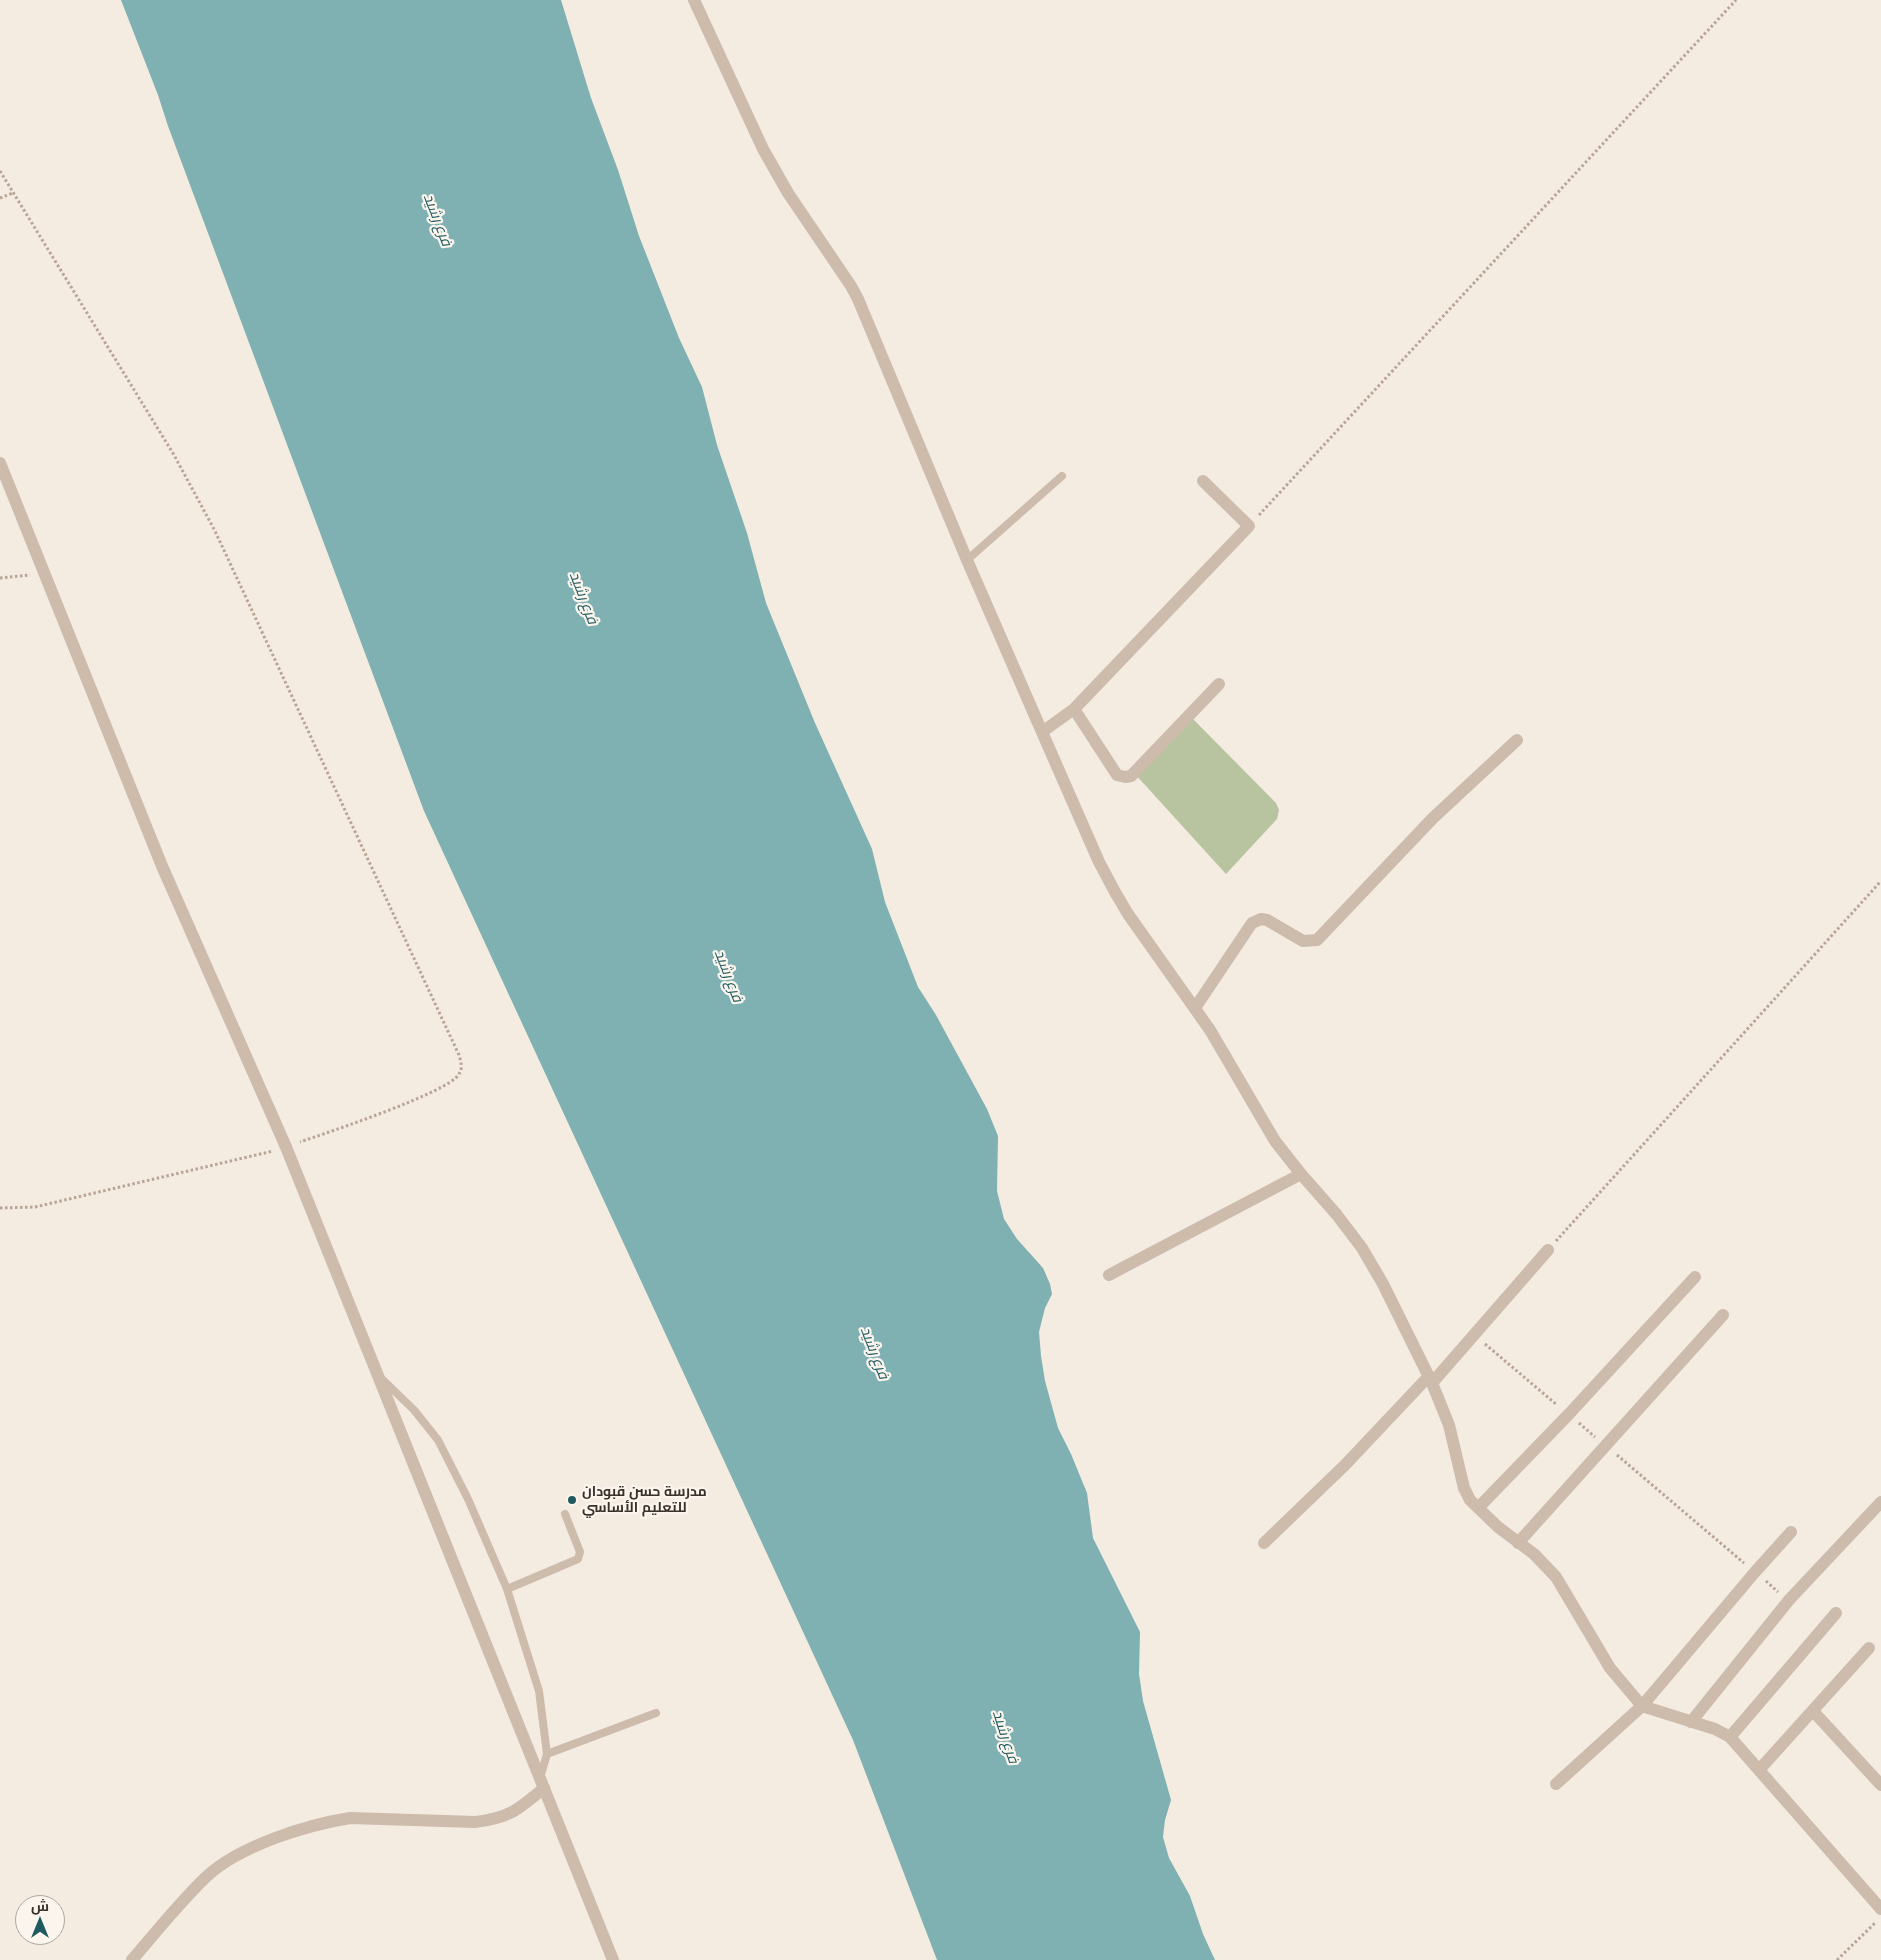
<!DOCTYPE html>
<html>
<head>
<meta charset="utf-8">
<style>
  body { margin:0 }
  #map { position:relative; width:1881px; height:1960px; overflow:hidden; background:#f4ebe1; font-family:"Space Grotesk",Cairo,sans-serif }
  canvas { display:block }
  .north { position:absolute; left:15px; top:1895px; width:50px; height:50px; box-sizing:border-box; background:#fbf5ee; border:1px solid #aea6a0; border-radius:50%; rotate:0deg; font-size:14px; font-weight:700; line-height:20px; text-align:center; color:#3b302b }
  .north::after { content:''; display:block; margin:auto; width:18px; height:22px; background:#1f5a5e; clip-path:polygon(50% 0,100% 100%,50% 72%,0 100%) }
</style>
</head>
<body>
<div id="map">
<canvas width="1881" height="1960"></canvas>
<div class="north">ش</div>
</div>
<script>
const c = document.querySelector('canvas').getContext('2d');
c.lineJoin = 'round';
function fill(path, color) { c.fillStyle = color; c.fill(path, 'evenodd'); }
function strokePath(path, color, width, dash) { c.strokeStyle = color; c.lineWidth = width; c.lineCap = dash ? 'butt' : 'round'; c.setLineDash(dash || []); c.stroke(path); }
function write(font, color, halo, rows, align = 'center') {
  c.font = font + ' "Space Grotesk",Cairo,sans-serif'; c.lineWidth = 4.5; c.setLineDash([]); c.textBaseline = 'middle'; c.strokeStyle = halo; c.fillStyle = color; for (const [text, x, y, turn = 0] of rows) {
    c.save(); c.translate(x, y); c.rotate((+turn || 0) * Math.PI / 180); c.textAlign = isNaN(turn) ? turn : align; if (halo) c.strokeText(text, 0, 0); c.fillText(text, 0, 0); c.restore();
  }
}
const green = new Path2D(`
  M 1191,717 L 1276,803 L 1279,810 L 1277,819 L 1226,874 L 1135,774 Z`);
const water = new Path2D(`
  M 121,0 L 561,0 L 591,98 L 618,170 L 639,236 L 679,338 L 702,387 L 717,445 L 747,533 L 766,603 L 815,723 L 872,849 L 885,902 L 918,987 L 936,1015 L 987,1109 L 998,1136 L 997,1191 L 1004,1219 L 1017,1239 L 1043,1268 L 1050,1284 L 1052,1294 L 1045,1308 L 1039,1332 L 1041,1356 L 1045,1381 L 1058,1428 L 1071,1454 L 1087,1493 L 1093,1538 L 1140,1632 L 1139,1674 L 1143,1701 L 1171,1800 L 1165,1820 L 1163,1837 L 1169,1858 L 1190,1896 L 1203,1934 L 1215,1960 L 937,1960 L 853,1740 L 424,811 L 168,126 L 158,95 Z`);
const path = new Path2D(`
  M 0,171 L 174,455 L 215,531 L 459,1055 C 461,1062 463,1068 459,1074 C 450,1092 326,1133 300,1142
  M 0,198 L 13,193
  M 1259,515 L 1736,0
  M 0,578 L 30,575
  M 0,1208 L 35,1207 L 273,1151
  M 1556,1241 L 1881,881
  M 1485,1344 L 1557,1405
  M 1579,1423 L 1595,1437
  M 1617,1455 L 1744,1563
  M 1766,1581 L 1778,1592
  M 1837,1960 L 1876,1922`);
const service = new Path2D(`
  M 967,560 L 1062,476
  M 382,1379 L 414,1410 L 438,1440 L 468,1499 L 507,1589 L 539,1691 L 547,1754 L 540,1778
  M 507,1589 L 578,1559 L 580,1552 L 565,1514
  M 547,1754 L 656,1713`);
const minor = new Path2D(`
  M 694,0 L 763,149 L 788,193 L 851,286 L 858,299 L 967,560 L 1042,732 L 1099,862 L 1115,892 L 1128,914 L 1210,1030 L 1275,1141 L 1301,1174 L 1337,1215 L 1362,1248 L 1383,1284 L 1432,1383 L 1449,1425 L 1464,1488 L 1470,1500 L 1498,1527 L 1534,1554 L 1556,1577 L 1610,1668 L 1642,1706 L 1715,1729 L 1730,1737 L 1881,1909
  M 1074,709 L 1117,775 L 1125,777 L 1131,776 L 1219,684
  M 1042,732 L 1074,709 L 1249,526 L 1203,481
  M 1195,1008 L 1252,923 L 1261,919 L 1267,920 L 1303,941 L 1317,940 L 1433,818 L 1517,740
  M 1109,1275 L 1301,1174
  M 1432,1383 L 1548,1250
  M 1478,1508 L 1569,1414 L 1695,1277
  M 1264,1543 L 1345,1465 L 1429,1376
  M 1518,1543 L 1723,1315
  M 1813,1711 L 1881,1785
  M 1691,1722 L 1789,1600 L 1881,1502
  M 1730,1737 L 1836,1613
  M 1759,1770 L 1869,1648
  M 1556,1784 L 1642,1706 L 1755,1572 L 1791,1532
  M 132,1960 C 156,1932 180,1902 206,1877 C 239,1846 306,1825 350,1818 L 475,1822 C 509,1818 518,1810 544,1788`);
const tertiary = new Path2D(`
  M 0,463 L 162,866 L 286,1147 L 613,1960`);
const markers = [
  [572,1500,5,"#1f5a5e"]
];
const poiNames = [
  ["مدرسة حسن قبودان",582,1492],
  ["للتعليم الأساسي",582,1508]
];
const waterNames = [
  ["فرع رشيد",437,220,69],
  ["فرع رشيد",583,598,69],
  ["فرع رشيد",728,976,69],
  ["فرع رشيد",874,1353,69],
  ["فرع رشيد",1005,1737,72]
];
fill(green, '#b8c4a0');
fill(water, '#7fb0b2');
strokePath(path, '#b9a596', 3, [2.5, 2.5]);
strokePath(service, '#cdbbac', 8);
strokePath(minor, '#cdbbac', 12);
strokePath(tertiary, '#cdbbac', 12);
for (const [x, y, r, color] of markers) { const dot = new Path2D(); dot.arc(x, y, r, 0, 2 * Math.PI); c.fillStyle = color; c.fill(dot); strokePath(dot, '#fbf5ee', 2); }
write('bold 14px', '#3b302b', '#fbf5ee', poiNames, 'left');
write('italic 15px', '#1f5a5e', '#fbf5ee', waterNames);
</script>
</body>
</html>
